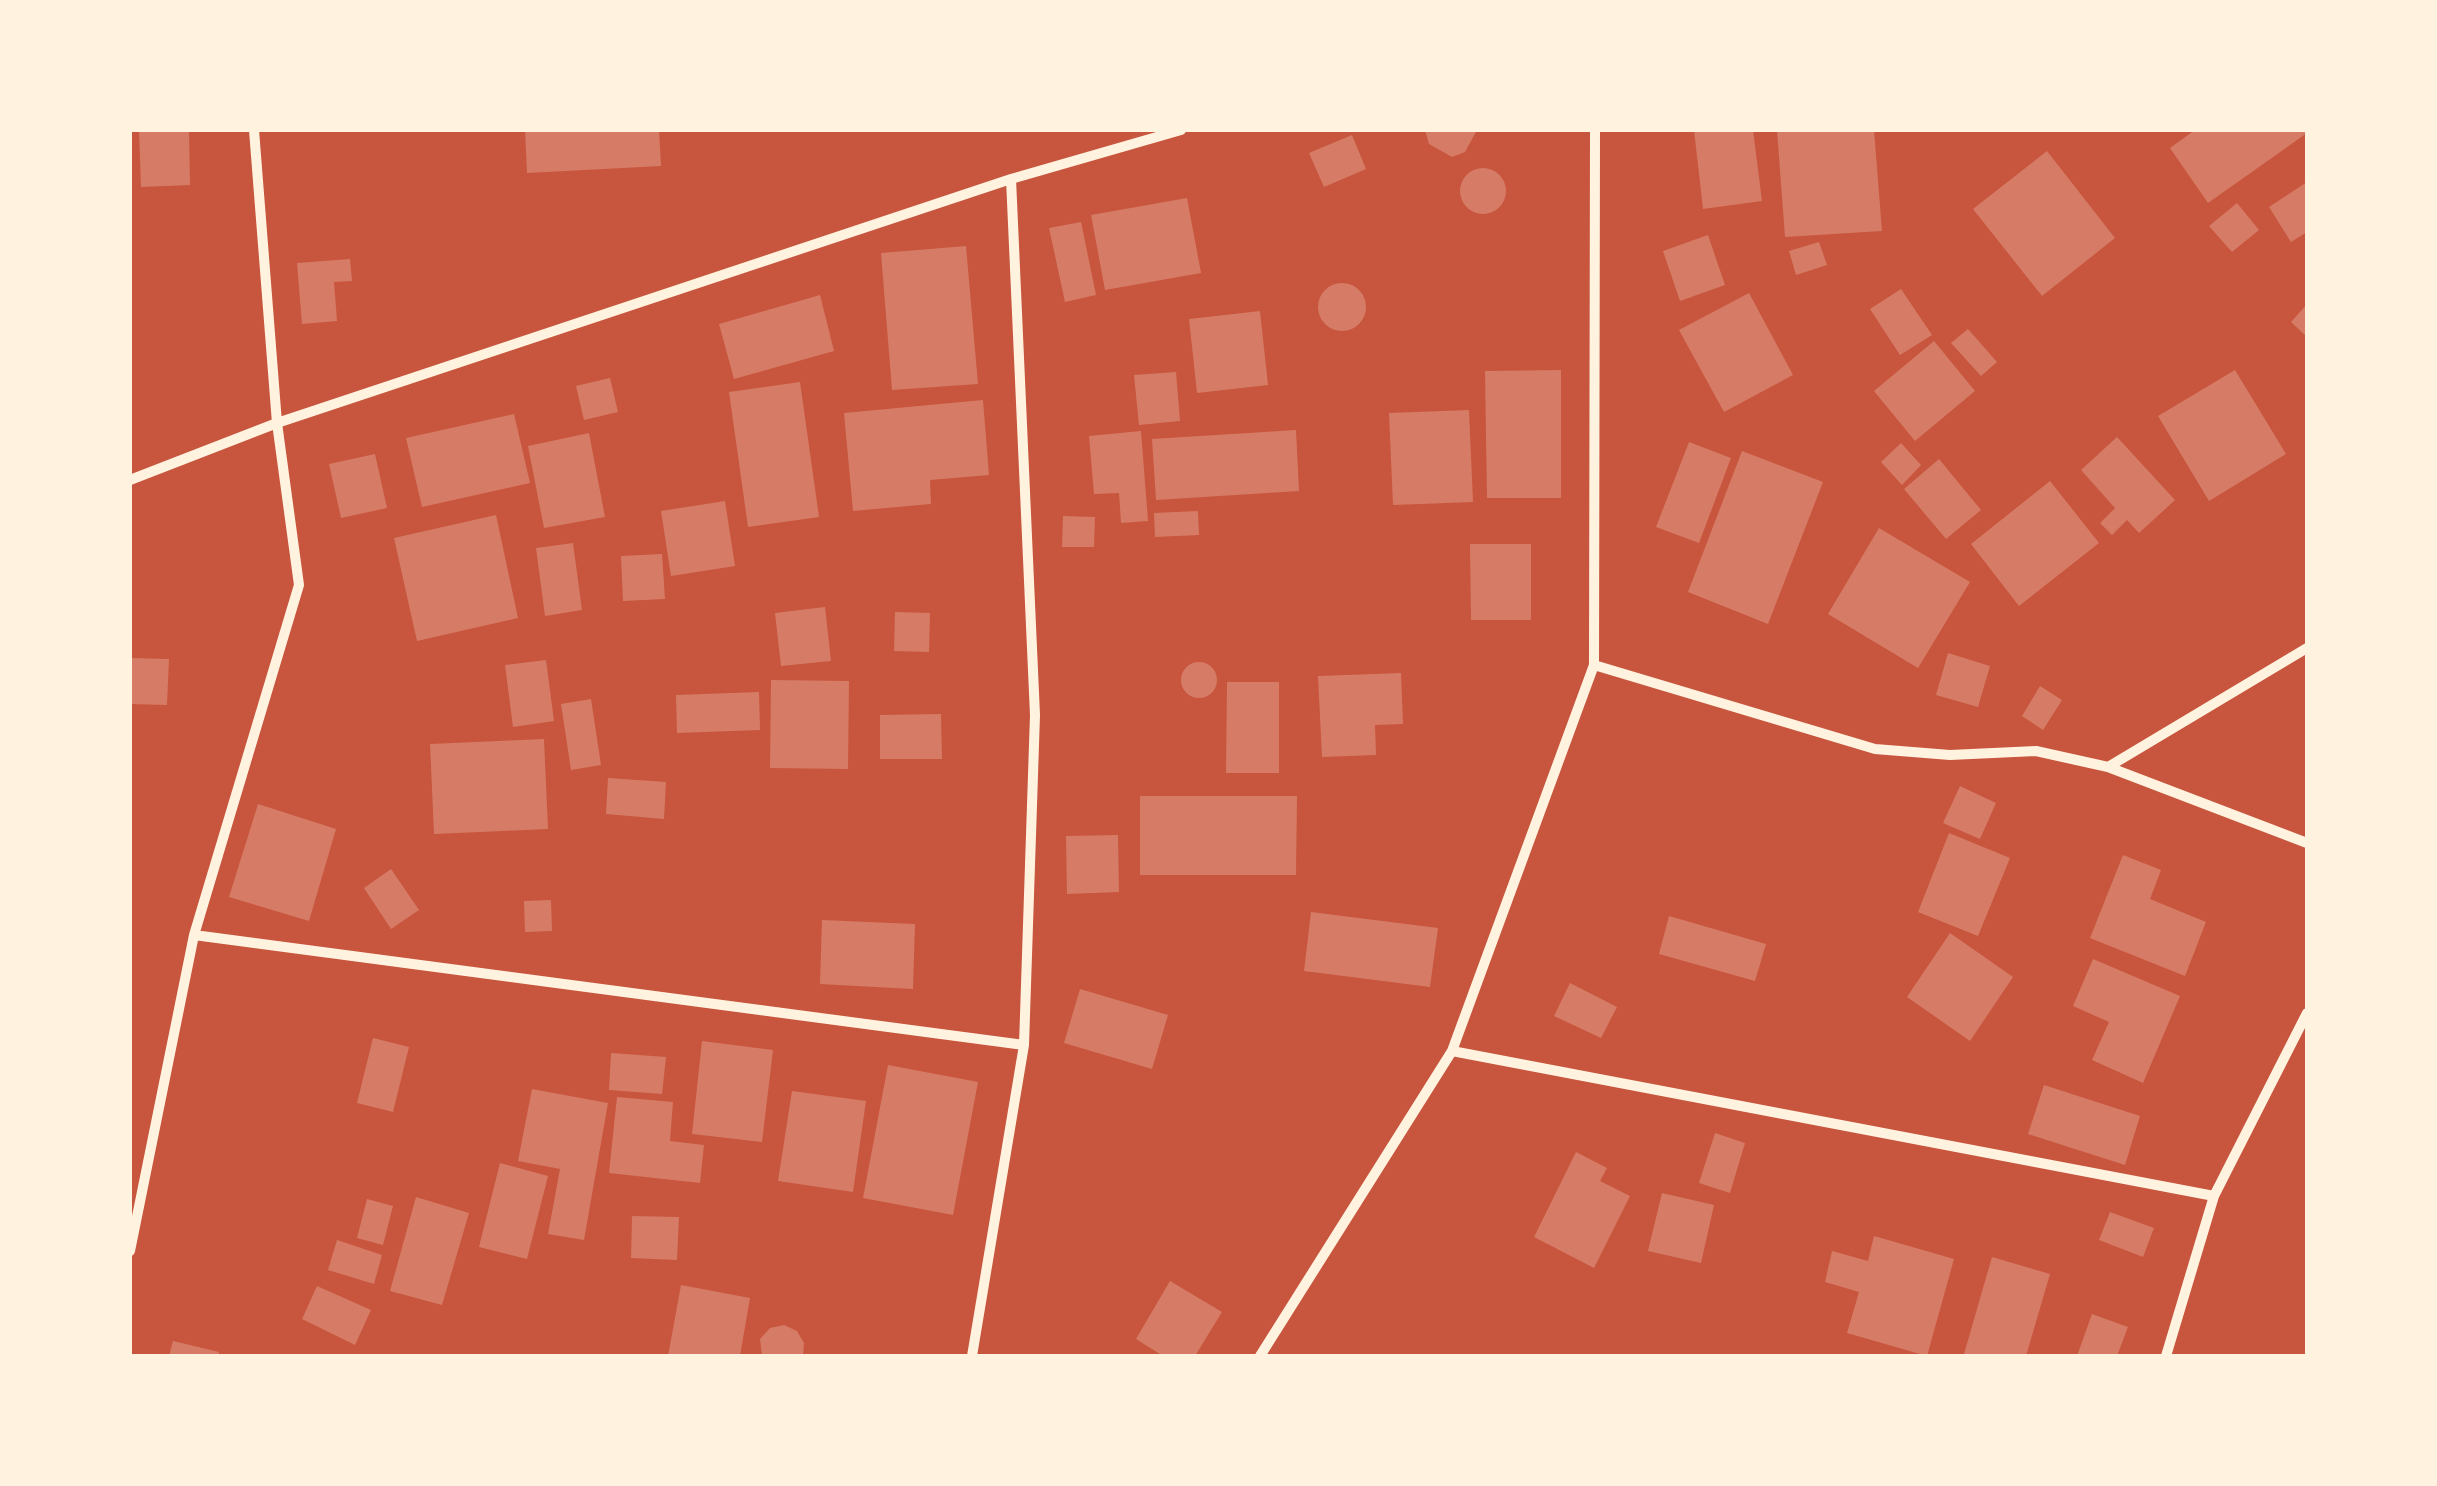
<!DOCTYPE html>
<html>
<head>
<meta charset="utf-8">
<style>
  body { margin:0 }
  #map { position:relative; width:2437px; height:1486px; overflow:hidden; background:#c8553d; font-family:"PT Sans",sans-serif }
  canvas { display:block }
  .frame { position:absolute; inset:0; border:132px solid #fff3e0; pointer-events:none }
</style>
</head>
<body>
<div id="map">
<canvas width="2437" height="1486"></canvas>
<div class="frame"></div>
</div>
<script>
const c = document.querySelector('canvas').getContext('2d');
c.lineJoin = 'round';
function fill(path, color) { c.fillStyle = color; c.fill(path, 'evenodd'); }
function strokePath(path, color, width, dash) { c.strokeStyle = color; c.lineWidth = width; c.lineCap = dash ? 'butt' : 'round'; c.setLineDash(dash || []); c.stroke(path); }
const building = new Path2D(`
  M 139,130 L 189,130 L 190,185 L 141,187 Z
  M 525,130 L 659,130 L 661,166 L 527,173 Z
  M 1425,130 L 1477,130 L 1465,152 L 1452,157 L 1429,144 Z
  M 1694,130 L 1753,130 L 1762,201 L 1703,209 Z
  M 1777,130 L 1874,130 L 1882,231 L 1785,237 Z
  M 2195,130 L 2307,130 L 2307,133 L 2208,203 L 2170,148 Z
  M 1352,135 L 1366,169 L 1324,187 L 1309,153 Z
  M 2047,151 L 2115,238 L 2042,296 L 1973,209 Z
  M1460 191a23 23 0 1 1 46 0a23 23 0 1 1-46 0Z
  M 2307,182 L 2307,232 L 2291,242 L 2269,207 Z
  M 1187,198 L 1201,273 L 1105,290 L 1091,215 Z
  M 2237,203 L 2259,230 L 2232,252 L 2209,226 Z
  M 1081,222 L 1096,295 L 1065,302 L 1049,228 Z
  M 1708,235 L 1725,285 L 1680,301 L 1663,251 Z
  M 1819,242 L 1827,265 L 1796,275 L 1789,251 Z
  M 966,246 L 978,384 L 892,390 L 881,253 Z
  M 350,259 L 352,281 L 334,282 L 337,321 L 302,324 L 297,263 Z
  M1318 307a24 24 0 1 1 48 0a24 24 0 1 1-48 0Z
  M 1901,289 L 1932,335 L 1900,355 L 1870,309 Z
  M 1749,293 L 1793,375 L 1724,412 L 1679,330 Z
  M 820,295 L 834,351 L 734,379 L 719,324 Z
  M 2307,304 L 2307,337 L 2291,322 Z
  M 1260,311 L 1268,385 L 1197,393 L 1189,319 Z
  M 1968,329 L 1997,362 L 1981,376 L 1951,343 Z
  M 1934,341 L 1975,391 L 1915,441 L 1874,391 Z
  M 1561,370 L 1561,498 L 1487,498 L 1485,371 Z
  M 2235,370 L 2286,454 L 2209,501 L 2158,416 Z
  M 1176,372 L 1180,421 L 1139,425 L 1134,375 Z
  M 610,378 L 618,412 L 584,420 L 576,386 Z
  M 800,382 L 819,517 L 748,527 L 729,392 Z
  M 983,400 L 989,475 L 930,480 L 931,504 L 853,511 L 844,413 Z
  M 1469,410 L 1473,502 L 1393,505 L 1389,413 Z
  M 514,414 L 530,483 L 422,507 L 406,438 Z
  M 1296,430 L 1299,491 L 1156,500 L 1152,439 Z
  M 1141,431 L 1148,521 L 1121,523 L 1119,493 L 1094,494 L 1089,436 Z
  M 589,433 L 605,517 L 544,528 L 528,446 Z
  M 2117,437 L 2175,500 L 2139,533 L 2127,520 L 2112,535 L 2100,523 L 2115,508 L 2081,470 Z
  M 1689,442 L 1731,458 L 1699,543 L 1656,527 Z
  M 1901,443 L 1921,465 L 1902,485 L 1881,462 Z
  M 1742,451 L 1823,482 L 1768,624 L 1688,592 Z
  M 375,454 L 387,508 L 341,518 L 329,464 Z
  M 1939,459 L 1981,510 L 1946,539 L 1904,489 Z
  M 2050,481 L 2099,543 L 2019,606 L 1971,544 Z
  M 725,501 L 735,566 L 671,576 L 661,511 Z
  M 1198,511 L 1199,535 L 1155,537 L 1154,513 Z
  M 496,515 L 518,618 L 417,641 L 394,538 Z
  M 1063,516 L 1095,517 L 1094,547 L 1062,547 Z
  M 1879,528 L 1970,582 L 1918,668 L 1828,614 Z
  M 573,543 L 582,610 L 545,616 L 536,548 Z
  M 1470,544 L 1531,544 L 1531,620 L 1471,620 Z
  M 662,554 L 665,599 L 623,601 L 621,556 Z
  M 825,607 L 831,661 L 781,666 L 775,613 Z
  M 895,612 L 930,613 L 929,652 L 894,651 Z
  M 1948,653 L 1990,666 L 1978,707 L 1936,695 Z
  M 130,658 L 169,659 L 167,705 L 130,704 Z
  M 546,660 L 554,721 L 513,727 L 505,665 Z
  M1181 680a18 18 0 1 1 36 0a18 18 0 1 1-36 0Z
  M 1401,673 L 1403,724 L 1375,725 L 1376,755 L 1322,757 L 1318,676 Z
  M 771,680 L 849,681 L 848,769 L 770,768 Z
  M 1227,682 L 1279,682 L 1279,773 L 1226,773 Z
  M 2040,686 L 2062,700 L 2043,730 L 2022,716 Z
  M 759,692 L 760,730 L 677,733 L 676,695 Z
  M 591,699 L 601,765 L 571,770 L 561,704 Z
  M 941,714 L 942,759 L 880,759 L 880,715 Z
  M 544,739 L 548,829 L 434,834 L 430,744 Z
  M 608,778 L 666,782 L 664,819 L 606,814 Z
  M 1960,786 L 1996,803 L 1980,839 L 1943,823 Z
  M 1140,796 L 1297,796 L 1296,875 L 1140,875 Z
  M 258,804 L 336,829 L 309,921 L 229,897 Z
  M 1949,833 L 2010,858 L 1978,936 L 1918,912 Z
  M 1118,835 L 1119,892 L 1067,894 L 1066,836 Z
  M 2123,855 L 2161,870 L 2150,899 L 2206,922 L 2185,976 L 2090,938 Z
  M 391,869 L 419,910 L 391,929 L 364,888 Z
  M 551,900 L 552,931 L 525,932 L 524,901 Z
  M 1311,912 L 1438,928 L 1430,987 L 1304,971 Z
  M 1669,916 L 1766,944 L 1755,981 L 1659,954 Z
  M 822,920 L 915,924 L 913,989 L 820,984 Z
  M 1950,933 L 2013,977 L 1970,1041 L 1907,997 Z
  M 2093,959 L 2180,996 L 2143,1083 L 2092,1060 L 2109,1022 L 2073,1006 Z
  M 1570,983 L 1617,1007 L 1601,1038 L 1554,1016 Z
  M 1080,989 L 1168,1015 L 1152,1069 L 1064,1043 Z
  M 373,1038 L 409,1047 L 393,1112 L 357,1103 Z
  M 702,1041 L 773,1050 L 762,1142 L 692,1134 Z
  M 611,1053 L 666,1057 L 662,1094 L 609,1090 Z
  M 888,1065 L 978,1082 L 953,1215 L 863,1198 Z
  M 2044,1085 L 2140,1116 L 2125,1165 L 2028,1134 Z
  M 532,1089 L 608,1103 L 584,1240 L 548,1234 L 560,1169 L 518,1161 Z
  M 792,1091 L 866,1101 L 853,1192 L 778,1181 Z
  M 617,1097 L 673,1102 L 670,1141 L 704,1145 L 700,1183 L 609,1173 Z
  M 1715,1133 L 1745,1143 L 1730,1193 L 1699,1183 Z
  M 1576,1152 L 1607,1168 L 1600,1181 L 1630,1196 L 1594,1268 L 1534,1237 Z
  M 500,1163 L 548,1176 L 527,1259 L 479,1247 Z
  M 1662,1193 L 1714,1205 L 1701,1263 L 1648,1251 Z
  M 416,1197 L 469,1213 L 442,1305 L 390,1291 Z
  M 367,1199 L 393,1206 L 383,1245 L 357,1238 Z
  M 2110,1212 L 2154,1228 L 2143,1257 L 2099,1240 Z
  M 632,1216 L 679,1217 L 677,1260 L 631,1258 Z
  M 1874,1236 L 1954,1259 L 1927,1356 L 1847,1333 L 1859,1292 L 1825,1282 L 1832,1251 L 1868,1261 Z
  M 337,1240 L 382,1255 L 374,1284 L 328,1270 Z
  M 1992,1257 L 2050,1274 L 2026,1356 L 1964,1354 Z
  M 1170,1281 L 1222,1312 L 1195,1356 L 1163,1356 L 1136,1339 Z
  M 681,1285 L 750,1298 L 740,1356 L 668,1356 Z
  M 317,1286 L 371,1310 L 355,1345 L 302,1319 Z
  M 2092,1314 L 2128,1327 L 2117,1356 L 2077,1356 Z
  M 784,1325 L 797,1331 L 804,1343 L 803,1356 L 762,1356 L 760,1339 L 770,1328 Z
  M 173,1341 L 219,1352 L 218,1356 L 169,1356 Z`);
const minor = new Path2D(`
  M 130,480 L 277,423 L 1011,179 L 1181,130
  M 1594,665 L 1875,749 L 1950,755 L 2036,751 L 2108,767 L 2307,843
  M 2108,767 L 2307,648
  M 194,935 L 1024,1045
  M 1452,1051 L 2214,1196
  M 130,1251 L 194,935 L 299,585 L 277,423 L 254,130
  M 972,1356 L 1024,1045 L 1035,715 L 1011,179
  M 1260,1356 L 1452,1051 L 1594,665 L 1595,130
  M 2166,1356 L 2214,1196 L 2307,1013`);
fill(building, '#d67c66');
strokePath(minor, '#fff3e0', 10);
</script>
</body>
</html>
